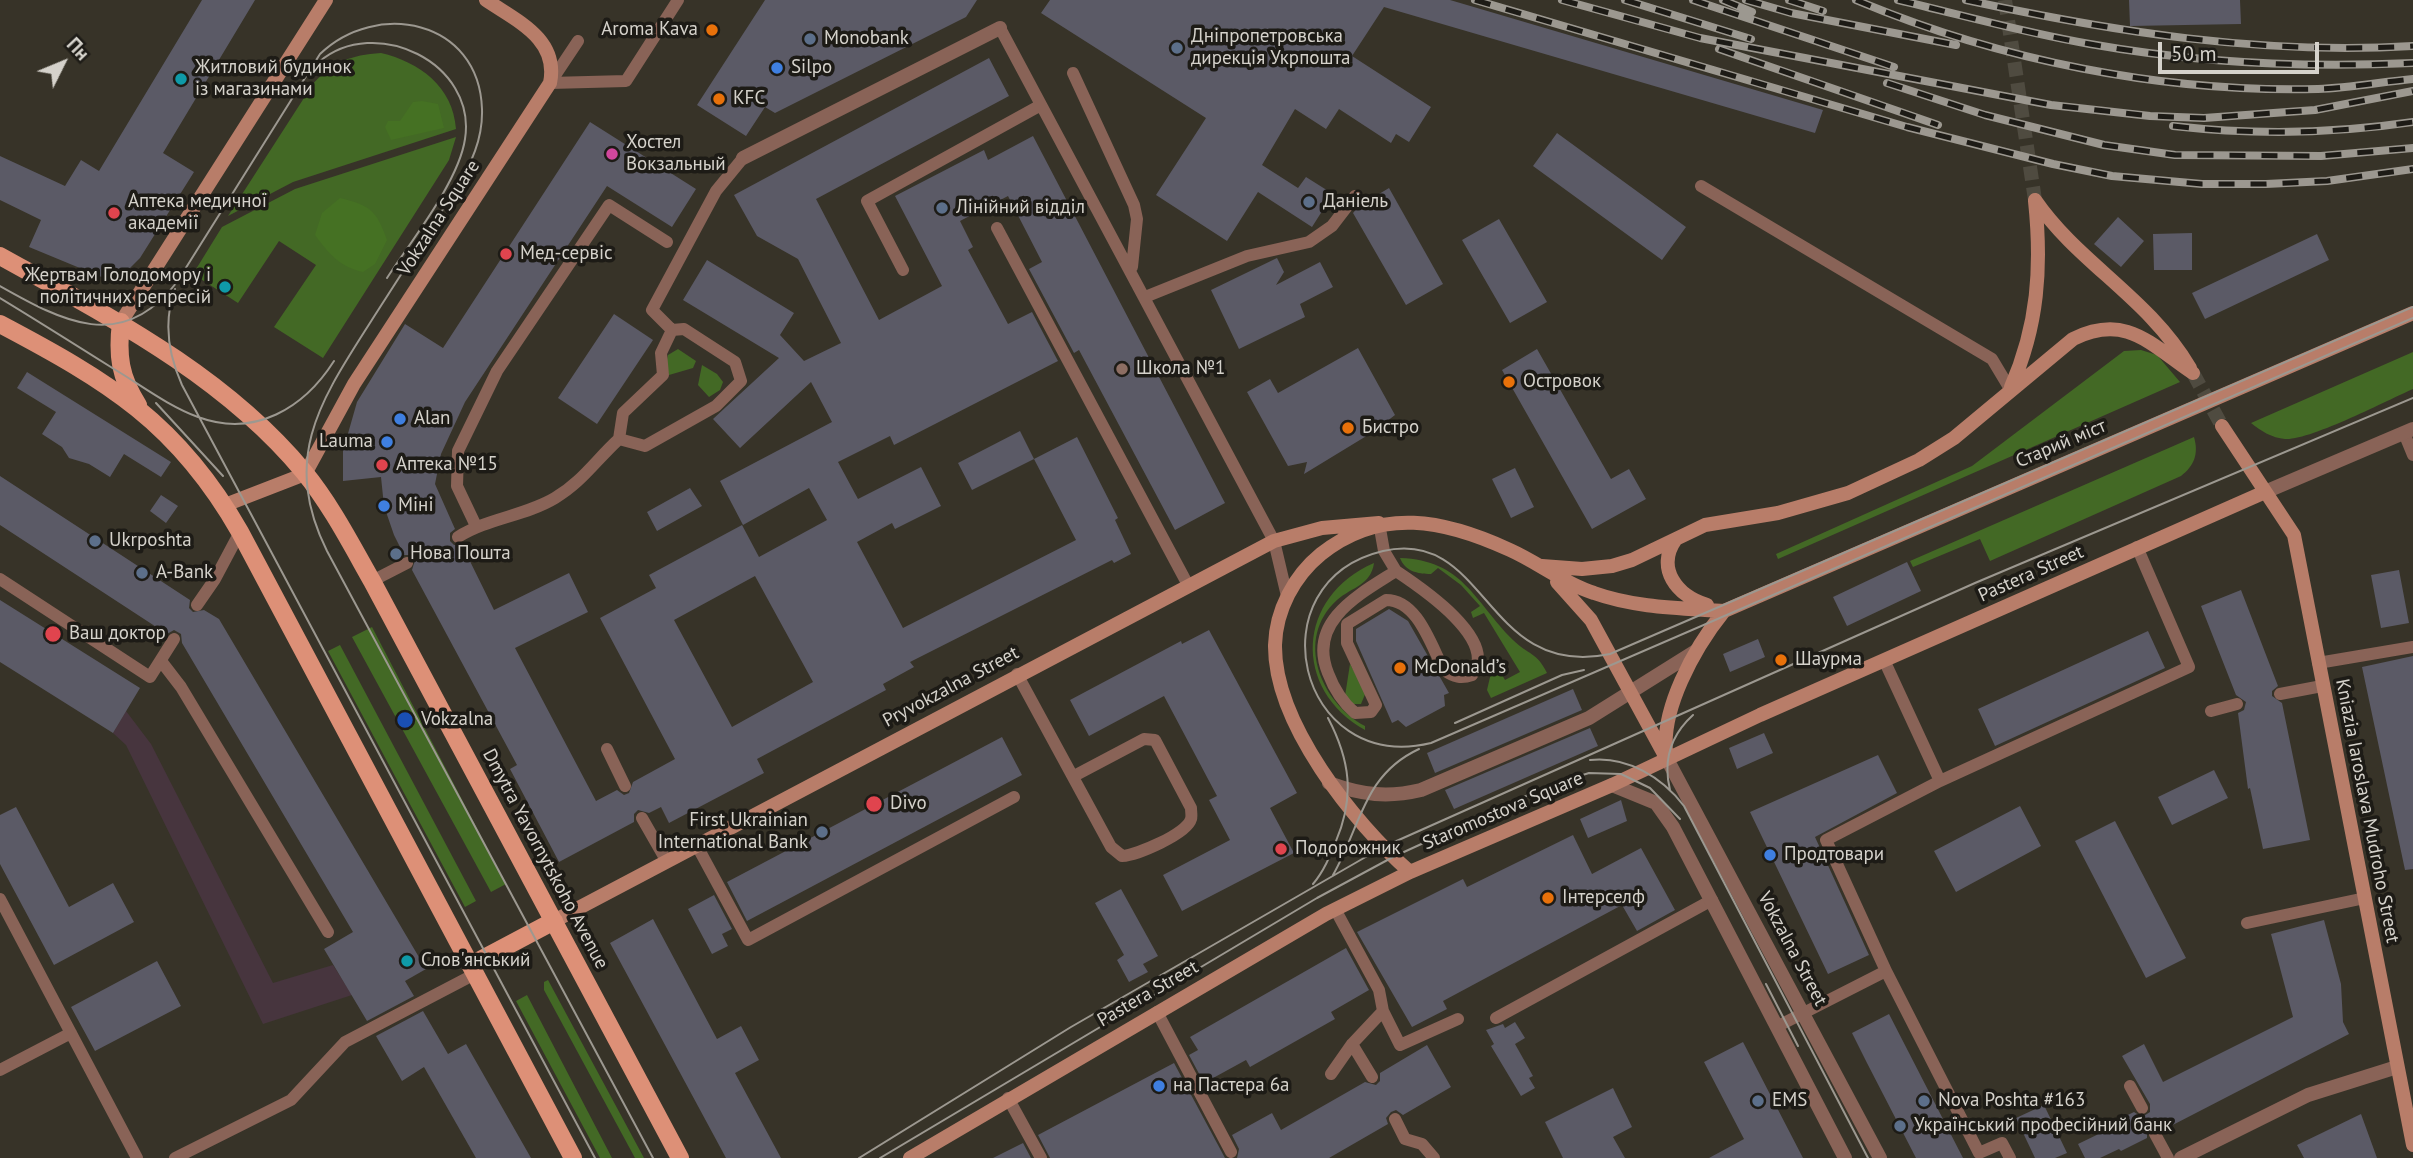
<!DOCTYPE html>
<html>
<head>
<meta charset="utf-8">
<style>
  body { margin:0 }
  #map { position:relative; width:2413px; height:1158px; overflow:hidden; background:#373328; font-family:"PT Sans",sans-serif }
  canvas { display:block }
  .north { position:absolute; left:28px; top:28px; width:70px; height:70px; -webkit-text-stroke:5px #1d1b16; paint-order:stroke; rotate:47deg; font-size:19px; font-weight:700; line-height:28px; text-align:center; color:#d5d2cb }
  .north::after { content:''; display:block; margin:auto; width:24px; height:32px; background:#d5d2cb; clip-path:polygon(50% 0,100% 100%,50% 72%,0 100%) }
  .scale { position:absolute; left:2158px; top:42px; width:161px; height:32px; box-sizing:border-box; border:4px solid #d5d2cb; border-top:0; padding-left:9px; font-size:21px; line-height:24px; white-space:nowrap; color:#d5d2cb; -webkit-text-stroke:5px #1d1b16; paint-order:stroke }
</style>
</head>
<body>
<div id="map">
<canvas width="2413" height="1158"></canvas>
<div class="north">Пн</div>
<div class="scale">50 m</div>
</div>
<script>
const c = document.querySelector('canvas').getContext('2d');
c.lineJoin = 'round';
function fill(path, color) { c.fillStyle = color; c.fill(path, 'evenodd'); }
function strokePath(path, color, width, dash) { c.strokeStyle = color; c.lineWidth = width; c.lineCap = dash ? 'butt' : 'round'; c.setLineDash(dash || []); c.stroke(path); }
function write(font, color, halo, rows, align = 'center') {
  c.font = font + ' "PT Sans",sans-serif'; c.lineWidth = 7; c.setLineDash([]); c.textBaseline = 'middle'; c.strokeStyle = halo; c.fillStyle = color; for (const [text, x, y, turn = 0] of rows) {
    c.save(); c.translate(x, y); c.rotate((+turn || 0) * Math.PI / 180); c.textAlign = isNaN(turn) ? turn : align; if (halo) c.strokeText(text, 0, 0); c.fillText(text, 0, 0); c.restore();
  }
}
const industrial = new Path2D(`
  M 126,711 L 151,744 L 273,983 L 333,965 L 352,995 L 263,1024 L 126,745 L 113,733 Z`);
const green = new Path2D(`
  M 381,53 C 419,62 453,86 456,129 L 293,182 L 228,216 L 313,84 C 332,62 351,55 381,53 Z
  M 456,137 L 449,160 L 323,358 L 274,327 L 316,265 L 279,241 L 238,303 L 193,274 L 222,227 L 295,189 Z
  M 678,349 L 696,361 L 693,368 L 669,375 L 666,364 L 668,355 Z
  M 2141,350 L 2157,355 L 2180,382 L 1778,559 L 1776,554 L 1972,466 L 2124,351 Z
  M 2413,352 L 2413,389 C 2388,400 2309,441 2285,439 C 2272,438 2261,431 2251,423 Z
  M 702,365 L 717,374 L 723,382 L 720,390 L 709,397 L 698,385 Z
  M 2194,437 C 2199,454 2194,466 2181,476 L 1990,561 L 1980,539 L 1913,567 L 1910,561 Z
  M 1400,558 C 1463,560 1474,601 1513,640 C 1528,655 1537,652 1547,673 L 1491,698 L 1487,690 L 1491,673 L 1498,668 L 1505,680 L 1520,672 L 1484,613 L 1473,618 L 1471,612 L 1480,606 L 1461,585 L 1438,568 L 1431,574 C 1417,574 1405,571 1400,558 Z
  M 1374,563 C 1371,585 1352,587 1337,600 C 1294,639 1321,703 1365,726 L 1365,730 C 1292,689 1296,597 1374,563 Z
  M 372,627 L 506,884 L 491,892 L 352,637 Z
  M 340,645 L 476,901 L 465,907 L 328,651 Z
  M 1350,664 L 1366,692 L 1361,704 L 1353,704 L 1345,696 Z
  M 548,980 L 644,1158 L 635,1158 L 544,990 L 544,982 Z
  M 527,995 L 612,1158 L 600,1158 L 516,1001 Z`);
const forest = new Path2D(`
  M 422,101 L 438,104 L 444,128 L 391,140 L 385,127 L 388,121 L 400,121 L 413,102 Z
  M 340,198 C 370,205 377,211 387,240 L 375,264 L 363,272 C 340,267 329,254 315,235 L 322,213 Z`);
const building = new Path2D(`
  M 202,0 L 255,0 L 163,153 L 194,172 L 140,258 L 122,276 L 104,278 L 29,247 L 41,220 L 0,200 L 0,156 L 65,186 L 81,160 L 99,171 Z
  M 765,0 L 977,0 L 966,17 L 775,113 L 765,107 L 746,136 L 697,105 Z
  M 1050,0 L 1450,0 L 1823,110 L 1815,133 L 1384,7 L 1352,56 L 1431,107 L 1409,142 L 1396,134 L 1391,143 L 1339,109 L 1326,129 L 1295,109 L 1262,165 L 1298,188 L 1306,177 L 1333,194 L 1312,227 L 1258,192 L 1227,241 L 1156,195 L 1206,118 L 1041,13 Z
  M 2129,0 L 2240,0 L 2241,24 L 2130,26 Z
  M 989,58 L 1009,96 L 816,199 L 879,320 L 942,286 L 895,196 L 984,150 L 988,160 L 1033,136 L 1225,503 L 1175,530 L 1079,350 L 1074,353 L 1029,269 L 1042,262 L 1008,196 L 960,221 L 973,247 L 968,250 L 1008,324 L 1032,312 L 1058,361 L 894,445 L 890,436 L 838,462 L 858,499 L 921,467 L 941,506 L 895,529 L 892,523 L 857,542 L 903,628 L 1076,540 L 1034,459 L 1077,437 L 1118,518 L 1115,520 L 1131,554 L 1114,563 L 1112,560 L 910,662 L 914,667 L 883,684 L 886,690 L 757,759 L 764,773 L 669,823 L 661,807 L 649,813 L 638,810 L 634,814 L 634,822 L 559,862 L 510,769 L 517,765 L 412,570 L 415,560 L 411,555 L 404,555 L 394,535 L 384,506 L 381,477 L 343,481 L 343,451 L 357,402 L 405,324 L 443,348 L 590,122 L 696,189 L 672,227 L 607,186 L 465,402 L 441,454 L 435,484 L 455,529 L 450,533 L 450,541 L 454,545 L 462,545 L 494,610 L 569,573 L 588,612 L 515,648 L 596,801 L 617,790 L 624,795 L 629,793 L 633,782 L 675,759 L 600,618 L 656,588 L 649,575 L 742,525 L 759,557 L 827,520 L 809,488 L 743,525 L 720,481 L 832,422 L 811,382 L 740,448 L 713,419 L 779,358 L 683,300 L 707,260 L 794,313 L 780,335 L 804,361 L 841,343 L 798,259 L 757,236 L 734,195 ZM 755,576 L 813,682 L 732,727 L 674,620 Z
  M 1557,133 L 1686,227 L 1662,260 L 1533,166 Z
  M 1389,188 L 1443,284 L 1406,305 L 1353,213 L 1359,206 Z
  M 2118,217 L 2144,241 L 2121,267 L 2094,244 Z
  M 1499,219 L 1547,302 L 1510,323 L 1462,240 Z
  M 2192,233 L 2192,270 L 2154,270 L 2153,234 Z
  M 2317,234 L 2329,260 L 2205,319 L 2192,293 Z
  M 1277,258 L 1284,272 L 1276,285 L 1320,262 L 1333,287 L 1300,304 L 1305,317 L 1239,349 L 1211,290 Z
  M 614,314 L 653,340 L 597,424 L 558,398 Z
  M 1358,348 L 1395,415 L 1373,432 L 1304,474 L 1307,462 L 1288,466 L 1247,392 L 1270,379 L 1278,393 Z
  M 1537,349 L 1611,479 L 1629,469 L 1646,499 L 1592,529 L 1502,370 Z
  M 27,372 L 171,462 L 161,477 L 124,454 L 110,477 L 89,464 L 69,458 L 62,447 L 42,434 L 56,412 L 17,388 Z
  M 1020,431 L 1034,459 L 972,490 L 958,463 Z
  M 1515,468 L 1534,507 L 1511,518 L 1492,479 Z
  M 0,476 L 190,600 L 189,608 L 193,612 L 204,610 L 219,619 L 426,969 L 405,981 L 414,996 L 367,1021 L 324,949 L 353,932 L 182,643 L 181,634 L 174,630 L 167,634 L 0,525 Z
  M 690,488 L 702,506 L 657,531 L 647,512 Z
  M 161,495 L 178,506 L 166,523 L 150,511 Z
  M 1907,562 L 1921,591 L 1847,626 L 1833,597 Z
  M 2399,570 L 2409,623 L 2381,628 L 2371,575 Z
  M 2241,590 L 2278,686 L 2272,691 L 2272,696 L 2282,703 L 2310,840 L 2263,849 L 2250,788 L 2248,789 L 2238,713 L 2244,710 L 2246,702 L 2236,695 L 2201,606 Z
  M 0,600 L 140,688 L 113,733 L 0,662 Z
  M 1389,609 L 1408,621 L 1449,693 L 1444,695 L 1445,706 L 1406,727 L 1398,720 L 1392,723 L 1356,641 L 1356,629 Z
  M 1209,630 L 1297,793 L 1270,808 L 1294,853 L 1182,911 L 1163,875 L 1230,840 L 1209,800 L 1217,796 L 1164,696 L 1089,736 L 1070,700 L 1181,641 L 1182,644 Z
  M 2148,631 L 2165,668 L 1995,746 L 1978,709 Z
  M 1758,639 L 1765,657 L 1730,672 L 1723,654 Z
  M 2413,656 L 2413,869 L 2405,870 L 2362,667 Z
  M 1573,689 L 1582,710 L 1435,773 L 1427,753 Z
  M 1590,728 L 1598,746 L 1454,809 L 1445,790 Z
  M 1764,733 L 1773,753 L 1737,769 L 1729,748 Z
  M 1002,737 L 1022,775 L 747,921 L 727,882 Z
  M 1878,755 L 1897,793 L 1815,837 L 1869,955 L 1828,974 L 1750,812 Z
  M 2214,770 L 2228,798 L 2172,825 L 2158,797 Z
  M 1621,800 L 1627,821 L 1588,838 L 1580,819 Z
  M 2020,806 L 2041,846 L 1956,892 L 1934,851 Z
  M 16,807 L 69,907 L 113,883 L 134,922 L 54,965 L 0,864 L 0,815 Z
  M 2115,821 L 2186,958 L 2146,978 L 2075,841 Z
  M 1573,835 L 1592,874 L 1641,848 L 1675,910 L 1637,931 L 1622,905 L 1443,1001 L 1447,1009 L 1412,1027 L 1357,932 L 1463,879 L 1467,887 Z
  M 1121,889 L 1158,956 L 1143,964 L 1148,972 L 1129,982 L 1117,960 L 1124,955 L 1095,903 Z
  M 714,895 L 732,929 L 722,934 L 728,946 L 712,954 L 688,909 Z
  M 653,919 L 717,1039 L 741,1026 L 759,1060 L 735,1073 L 781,1158 L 726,1158 L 610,943 Z
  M 2324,920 L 2341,984 L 2343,1022 L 2349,1034 L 2163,1130 L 2151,1126 L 2147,1130 L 2147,1138 L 2121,1151 L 2119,1149 L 2100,1158 L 2085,1158 L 2078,1144 L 2109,1129 L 2107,1125 L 2134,1112 L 2142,1117 L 2150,1112 L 2150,1104 L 2122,1056 L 2144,1044 L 2163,1082 L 2293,1017 L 2271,934 Z
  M 1346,948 L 1369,990 L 1331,1012 L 1335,1019 L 1250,1067 L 1246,1060 L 1204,1083 L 1189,1055 L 1198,1050 L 1190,1037 Z
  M 157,961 L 181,1006 L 95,1051 L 71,1007 Z
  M 423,1011 L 448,1054 L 466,1044 L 531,1158 L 476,1158 L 424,1067 L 402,1081 L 376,1036 Z
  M 1889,1014 L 1963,1158 L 1916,1158 L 1867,1063 L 1852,1033 Z
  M 1515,1022 L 1525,1038 L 1515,1044 L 1533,1076 L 1529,1078 L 1535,1088 L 1521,1096 L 1491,1046 L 1494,1044 L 1486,1030 L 1503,1024 L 1505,1028 Z
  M 1743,1042 L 1803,1158 L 1709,1158 L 1744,1139 L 1704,1062 Z
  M 1427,1045 L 1451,1087 L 1403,1115 L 1396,1110 L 1391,1112 L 1386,1118 L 1388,1124 L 1329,1158 L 1237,1158 L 1239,1149 L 1232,1135 L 1272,1113 L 1281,1130 L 1365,1082 L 1376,1085 L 1380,1081 L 1380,1073 Z
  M 1174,1063 L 1225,1158 L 1050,1158 L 1038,1135 Z
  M 1613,1088 L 1632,1127 L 1613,1137 L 1625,1158 L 1563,1158 L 1545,1122 Z
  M 2044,1105 L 2067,1153 L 2055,1158 L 2035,1158 L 2016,1118 Z
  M 2361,1114 L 2377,1158 L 2304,1158 L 2297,1145 Z
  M 1023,1143 L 1031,1158 L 993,1158 Z`);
const secondaryTunnel = new Path2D(`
  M 2005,0 L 2035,200
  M 2193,373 L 2222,426`);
const lane = new Path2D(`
  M 1000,28 L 1274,541 L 1287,596
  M 1073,73 L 1134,205 L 1137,219 L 1132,267
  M 550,83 L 626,81 L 678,0
  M 550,83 L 578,41
  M 1701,186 L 1992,359 L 2010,389
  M 997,228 L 1188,585
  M 903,270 L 867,201 L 1041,105
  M 1145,297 L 1247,256 L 1309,242 L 1332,226 L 1355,196
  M 672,330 L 652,310 L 716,191 L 743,158
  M 2404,433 L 2413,455
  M 1379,523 L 1384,551 L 1396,571
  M 476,526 L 457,486 L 458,451 L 497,371 L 609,205 L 667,242
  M 458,537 C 488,518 525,516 555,498 C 582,482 596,460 619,439 L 645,446 L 716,406 L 741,381 L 735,362 L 684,329 L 672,330 L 661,353 L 663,375 L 623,413 L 619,439
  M 1396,571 C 1420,587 1500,640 1472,675 C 1461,679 1454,677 1444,670 C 1431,646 1418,600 1386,600 L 1347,624 L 1347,643 L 1376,705 L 1371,712 L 1355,713 C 1342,702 1334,689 1328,673 C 1307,621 1360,594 1396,571 Z
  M 0,579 L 150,677 L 174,639
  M 372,581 L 407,563
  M 197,605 L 215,579 L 240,532
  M 1884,660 L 1940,781 L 2189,667 L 2137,547
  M 161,661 L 181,687 L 328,932
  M 2318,663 L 2413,647
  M 1017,674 L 1111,847 L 1122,856 C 1137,855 1187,834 1191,819 C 1192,816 1191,812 1191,808 L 1155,740 L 1144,739 L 1074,776
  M 2280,694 L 2322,686
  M 2211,711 L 2237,704
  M 607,749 L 625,786
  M 1940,781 L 1826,840 L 1886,971 L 1979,1153 L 2002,1143 L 2010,1158
  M 642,818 L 666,860
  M 696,844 L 748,940 L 1014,797
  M 0,899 L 137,1158
  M 2247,923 L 2365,898
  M 1383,1011 L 1400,1045 L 1458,1019
  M 1157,1012 L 1231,1152
  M 1496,1018 L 1712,900
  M 1778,1026 L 1886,971
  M 1352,1044 L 1372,1077
  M 0,1070 L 71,1033
  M 1331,1074 L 1352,1044 L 1383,1011 L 1379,990 L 1335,909
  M 2130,1086 L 2142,1108
  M 1008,1098 L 1041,1158
  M 1395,1119 L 1405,1139 L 1422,1144 L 1434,1158
  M 2155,1134 L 2168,1158
  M 175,1158 L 291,1100 L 345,1042 L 475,974`);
const street = new Path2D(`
  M 743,158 L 1000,28
  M 2265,492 L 2413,429
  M 1667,759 L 1880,1158
  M 1329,783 C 1362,795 1388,798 1421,790 L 1589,718 L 1696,651
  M 1612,785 L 1656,803 L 1673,827 L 1845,1158
  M 2181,1158 L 2308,1095 L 2397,1067`);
const secondary = new Path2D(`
  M 2035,200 C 2079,264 2148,297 2190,368
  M 121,322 L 326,0
  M 2011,387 C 2038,326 2042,267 2035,201
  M 2222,426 L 2294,535 L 2413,1145
  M 225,505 L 305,474 L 354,384 L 550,83 C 559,39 517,21 486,0
  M 1676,539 C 1655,568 1677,596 1707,605
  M 1542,566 L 1582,569 L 1612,566 L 1632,560 L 1705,525 L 1778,513 L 1848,493 L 1919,460 L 1954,438 L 2073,339 C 2126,313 2150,344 2193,373
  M 1557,582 L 1591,620 L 1664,754
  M 1667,759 C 1658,712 1695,647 1724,611 L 2413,313
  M 1410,872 C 1354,823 1274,723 1275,645 C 1276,610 1294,576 1321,554 C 1381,506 1445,520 1510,550 C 1539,563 1563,583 1594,593 C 1636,608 1681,608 1724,611
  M 554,921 L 1274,541 L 1322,528 L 1379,523
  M 910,1158 L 1326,914 L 1410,872 L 1612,785 L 1760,715 L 2265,492`);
const primary = new Path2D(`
  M 0,256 C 108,316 224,375 304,472 C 331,505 351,544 372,581 L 680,1158
  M 121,322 C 117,356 120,377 138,405
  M 0,324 C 108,381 178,423 240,532 L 573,1158
  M 471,965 L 554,921`);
const tram = new Path2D(`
  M 319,62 C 375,14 477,63 465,139 C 459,181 411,241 387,278
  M 0,286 C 62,321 122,354 177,282 L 320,54 C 376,0 479,19 482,109 C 483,139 471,164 456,189 C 429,231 402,273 375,315 C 324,396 279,454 327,551 L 653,1158
  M 175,289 C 163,322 168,354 182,385 L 595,1158
  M 0,298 C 38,321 76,345 114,369 C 141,385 168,406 198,417 C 255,438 304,408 334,361
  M 2413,307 L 1610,654 C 1484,680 1488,527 1383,551 C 1253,582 1297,775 1431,743 L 2413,318
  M 156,403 L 223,476
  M 1455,723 L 1562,675 L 1584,670
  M 1590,760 C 1627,756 1662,777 1684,806 L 1868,1158
  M 1670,790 C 1663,761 1671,735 1693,715
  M 1333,875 C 1361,826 1363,775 1419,749
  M 1313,884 C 1324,871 1330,856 1336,841 C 1355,796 1350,760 1328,718
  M 1766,984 L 1798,1046
  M 859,1158 L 1071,1027 L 1383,847 L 1975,583 L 2413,398
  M 880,1158 L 1317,898 L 1393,857 L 1548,786 L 1589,773 L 1621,774 L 1650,788 L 1680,819`);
const rail = new Path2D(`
  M 1475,0 L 1907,127 L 2053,164 L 2112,176 L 2202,184 L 2266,184 L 2327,181 L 2413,169
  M 1562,0 L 1700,38 L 2051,105 L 2150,116 L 2204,118 L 2315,110 L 2413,91
  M 1625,0 L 1751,39
  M 1693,0 L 1894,67
  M 1723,0 L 1752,12
  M 1746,0 L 1791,13 L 1956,45
  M 1789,0 L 1823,11
  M 1856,0 C 1999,60 2162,93 2318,89 C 2349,88 2381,82 2413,79
  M 1898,0 C 1962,15 2025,33 2090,44 C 2197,63 2304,68 2413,63
  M 1966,0 C 2115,32 2261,55 2413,46
  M 1719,49 L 1938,125
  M 1887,83 L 1985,115 L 2104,145 L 2175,155 L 2321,156 L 2413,148
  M 2173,126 C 2254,135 2332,134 2413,122`);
const markers = [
  [712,30,7,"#e8710a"],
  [810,39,7,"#5c6f8a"],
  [1177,48,7,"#5c6f8a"],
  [777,68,7,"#3f7fe0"],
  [181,79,7,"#0f9aa8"],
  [719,99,7,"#e8710a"],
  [612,154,7,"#d1479c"],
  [1309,202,7,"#5c6f8a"],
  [942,208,7,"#5c6f8a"],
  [114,213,7,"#e0444e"],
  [506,254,7,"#e0444e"],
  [225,287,7,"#0f9aa8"],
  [1122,369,7,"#8d6e63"],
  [1509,382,7,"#e8710a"],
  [400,419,7,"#3f7fe0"],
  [1348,428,7,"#e8710a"],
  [387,442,7,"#3f7fe0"],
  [382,465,7,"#e0444e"],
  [384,506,7,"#3f7fe0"],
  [95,541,7,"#5c6f8a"],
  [396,554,7,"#5c6f8a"],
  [142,573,7,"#5c6f8a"],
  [53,634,9,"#e0444e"],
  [1781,660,7,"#e8710a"],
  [1400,668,7,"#e8710a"],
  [405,720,9,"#1a4fb4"],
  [874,804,9,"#e0444e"],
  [822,832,7,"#5c6f8a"],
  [1281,849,7,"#e0444e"],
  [1770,855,7,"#3f7fe0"],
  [1548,898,7,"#e8710a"],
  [407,961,7,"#0f9aa8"],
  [1159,1086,7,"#3f7fe0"],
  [1758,1101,7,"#5c6f8a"],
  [1924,1101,7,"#5c6f8a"],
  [1900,1126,7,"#5c6f8a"]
];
const poiNames = [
  ["Aroma Kava",698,30,"right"],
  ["Дніпропетровська",1191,37],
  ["дирекція Укрпошта",1191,59],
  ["Monobank",824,39],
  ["Житловий будинок",195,68],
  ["із магазинами",195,90],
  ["Silpo",791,68],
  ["KFC",733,99],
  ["Хостел",626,143],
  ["Вокзальный",626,165],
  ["Аптека медичної",128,202],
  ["академії",128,224],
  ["Даніель",1323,202],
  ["Лінійний відділ",956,208],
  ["Мед-сервіс",520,254],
  ["Жертвам Голодомору і",211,276,"right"],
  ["політичних репресій",211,298,"right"],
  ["Школа №1",1136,369],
  ["Островок",1523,382],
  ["Alan",414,419],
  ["Бистро",1362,428],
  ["Lauma",373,442,"right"],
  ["Аптека №15",396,465],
  ["Міні",398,506],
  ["Ukrposhta",109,541],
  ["Нова Пошта",410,554],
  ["A-Bank",156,573],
  ["Ваш доктор",69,634],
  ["Шаурма",1795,660],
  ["McDonald’s",1414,668],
  ["Vokzalna",421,720],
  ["Divo",890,804],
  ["First Ukrainian",808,821,"right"],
  ["International Bank",808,843,"right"],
  ["Подорожник",1295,849],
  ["Продтовари",1784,855],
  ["Інтерселф",1562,898],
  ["Слов'янський",421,961],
  ["на Пастера 6а",1173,1086],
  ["EMS",1772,1101],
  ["Nova Poshta #163",1938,1101],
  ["Український професійний банк",1914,1126]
];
const streetNames = [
  ["Vokzalna Square",439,218,-57],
  ["Старий міст",2061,444,-23],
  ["Pastera Street",2031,574,-24],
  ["Pryvokzalna Street",951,687,-28],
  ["Staromostova Square",1503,811,-23],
  ["Kniazia Iaroslava Mudroho Street",2367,811,79],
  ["Dmytra Yavornytskoho Avenue",545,859,62],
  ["Vokzalna Street",1792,949,62],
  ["Pastera Street",1148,994,-30]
];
fill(industrial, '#47353e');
fill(green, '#436925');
fill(forest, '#457123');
fill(building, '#5b5a66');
strokePath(secondaryTunnel, '#4f4b40', 14, [14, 7]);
strokePath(lane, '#896357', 12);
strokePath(street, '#896357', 14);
strokePath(secondary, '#b87d69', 14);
strokePath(primary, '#dd9077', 18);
strokePath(tram, '#9c9890', 2);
strokePath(rail, '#9c9890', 8);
strokePath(rail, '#1d1b16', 5, [16]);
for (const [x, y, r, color] of markers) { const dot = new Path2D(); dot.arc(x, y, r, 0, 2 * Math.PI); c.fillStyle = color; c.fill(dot); strokePath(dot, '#1d1b16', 2.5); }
write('19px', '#d5d2cb', '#1d1b16', poiNames, 'left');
write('19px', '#d5d2cb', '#1d1b16', streetNames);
</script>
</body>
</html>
